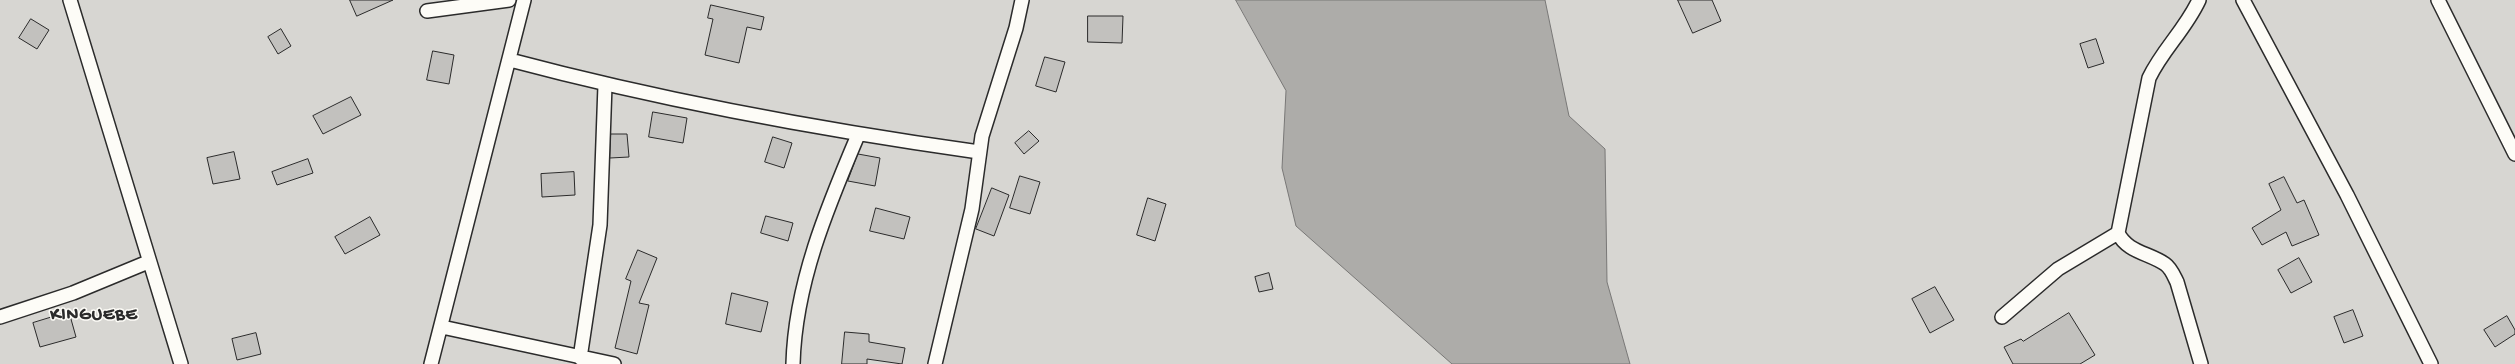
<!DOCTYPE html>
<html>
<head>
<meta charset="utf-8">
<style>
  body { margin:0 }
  canvas { display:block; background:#f5f4ef }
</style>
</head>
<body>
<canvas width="2515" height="364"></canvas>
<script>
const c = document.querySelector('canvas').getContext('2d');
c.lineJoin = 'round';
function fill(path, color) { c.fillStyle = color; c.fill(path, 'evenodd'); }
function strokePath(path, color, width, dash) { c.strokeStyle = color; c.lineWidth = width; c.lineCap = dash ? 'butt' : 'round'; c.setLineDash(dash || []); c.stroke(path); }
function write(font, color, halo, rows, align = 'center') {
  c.font = font + ' "Gochi Hand",sans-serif'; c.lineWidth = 3; c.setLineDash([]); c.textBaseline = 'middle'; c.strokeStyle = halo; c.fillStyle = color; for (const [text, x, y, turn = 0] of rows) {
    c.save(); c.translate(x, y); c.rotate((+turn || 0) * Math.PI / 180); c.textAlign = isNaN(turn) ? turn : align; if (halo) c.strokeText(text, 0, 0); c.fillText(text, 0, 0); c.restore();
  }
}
const green = new Path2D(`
  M 0,0 L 2515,0 L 2515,364 L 0,364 Z`);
const water = new Path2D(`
  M 1236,0 L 1545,0 L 1569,116 L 1605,149 L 1607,282 L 1630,364 L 1452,364 L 1296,226 L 1282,168 L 1286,91 Z`);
const building = new Path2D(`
  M 350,0 L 393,0 L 357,16 Z
  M 1678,0 L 1712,0 L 1721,21 L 1693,33 Z
  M 711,5 L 764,17 L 761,30 L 747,27 L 739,63 L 705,55 L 713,19 L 708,18 Z
  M 1088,16 L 1123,16 L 1122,43 L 1088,42 Z
  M 31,19 L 49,30 L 37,49 L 19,38 Z
  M 281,29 L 291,46 L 278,54 L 268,37 Z
  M 2096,39 L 2104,63 L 2088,68 L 2080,44 Z
  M 433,51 L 454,55 L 449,84 L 427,80 Z
  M 1045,57 L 1065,62 L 1056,92 L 1036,86 Z
  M 351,97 L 361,115 L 323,134 L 313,116 Z
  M 653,112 L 687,118 L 683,143 L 649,137 Z
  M 1029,131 L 1039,141 L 1024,154 L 1015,143 Z
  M 611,134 L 627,134 L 629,157 L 610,158 Z
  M 773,137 L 792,143 L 784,168 L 765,162 Z
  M 234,152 L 240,179 L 213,184 L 207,158 Z
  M 858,154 L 880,158 L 875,186 L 848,181 Z
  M 308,159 L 313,173 L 277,185 L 272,172 Z
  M 574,172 L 575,195 L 542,197 L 541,174 Z
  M 1020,176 L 1040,182 L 1030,214 L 1010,208 Z
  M 2284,177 L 2297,203 L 2304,200 L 2319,235 L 2292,246 L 2286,232 L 2262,245 L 2252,228 L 2281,210 L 2269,184 Z
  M 992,188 L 1009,195 L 994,236 L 976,229 Z
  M 1148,198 L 1166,204 L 1155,241 L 1137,235 Z
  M 876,208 L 910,217 L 904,239 L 870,231 Z
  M 766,216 L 793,223 L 788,241 L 761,233 Z
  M 370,217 L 380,235 L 345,254 L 335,237 Z
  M 638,250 L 657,258 L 639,303 L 649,305 L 637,354 L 615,348 L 631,281 L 626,279 Z
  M 2299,258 L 2312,282 L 2291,293 L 2278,270 Z
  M 1269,273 L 1273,289 L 1259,292 L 1255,277 Z
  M 1935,287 L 1954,320 L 1930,333 L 1912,299 Z
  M 732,293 L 768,302 L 761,332 L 726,324 Z
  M 2353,310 L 2363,336 L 2344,343 L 2334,317 Z
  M 69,312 L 76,337 L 40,347 L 33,323 Z
  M 2069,313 L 2095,355 L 2080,364 L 2013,364 L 2004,347 L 2021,339 L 2023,341 Z
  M 2507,316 L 2515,330 L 2515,334 L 2495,347 L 2484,330 Z
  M 845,332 L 869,334 L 869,342 L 905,348 L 902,364 L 867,359 L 867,364 L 842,364 Z
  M 256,333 L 261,354 L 237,360 L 232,339 Z`);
const minor = new Path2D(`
  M 70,0 L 181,364
  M 2199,0 C 2185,30 2163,49 2149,78 L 2118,233 C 2127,252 2149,253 2165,264 C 2171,268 2174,276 2177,282 L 2201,364
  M 2243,0 L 2347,195 L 2431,364
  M 2438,0 L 2515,154
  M 427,11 L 509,0
  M 510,60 C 664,101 822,130 979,152
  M 0,317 L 73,293 L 148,262
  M 2002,317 L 2058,269 L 2118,233
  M 442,327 L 614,364
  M 580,358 L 600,225 L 605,85
  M 431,364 L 524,0
  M 793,364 C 795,284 827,208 858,135
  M 935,364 L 972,209 L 982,136 L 1016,28 L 1022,0`);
const districtNames = [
  ["KINGUEBE",94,316]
];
fill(green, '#d7d6d2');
fill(water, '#adaca9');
strokePath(water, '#797877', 1);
fill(building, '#c2c1be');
strokePath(building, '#2b2b2b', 1);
strokePath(minor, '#2b2b2b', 16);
strokePath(minor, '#fdfcf7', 13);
c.letterSpacing = '1px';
write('bold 18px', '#2b2b2b', '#fdfcf7', districtNames);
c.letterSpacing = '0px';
</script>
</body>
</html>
